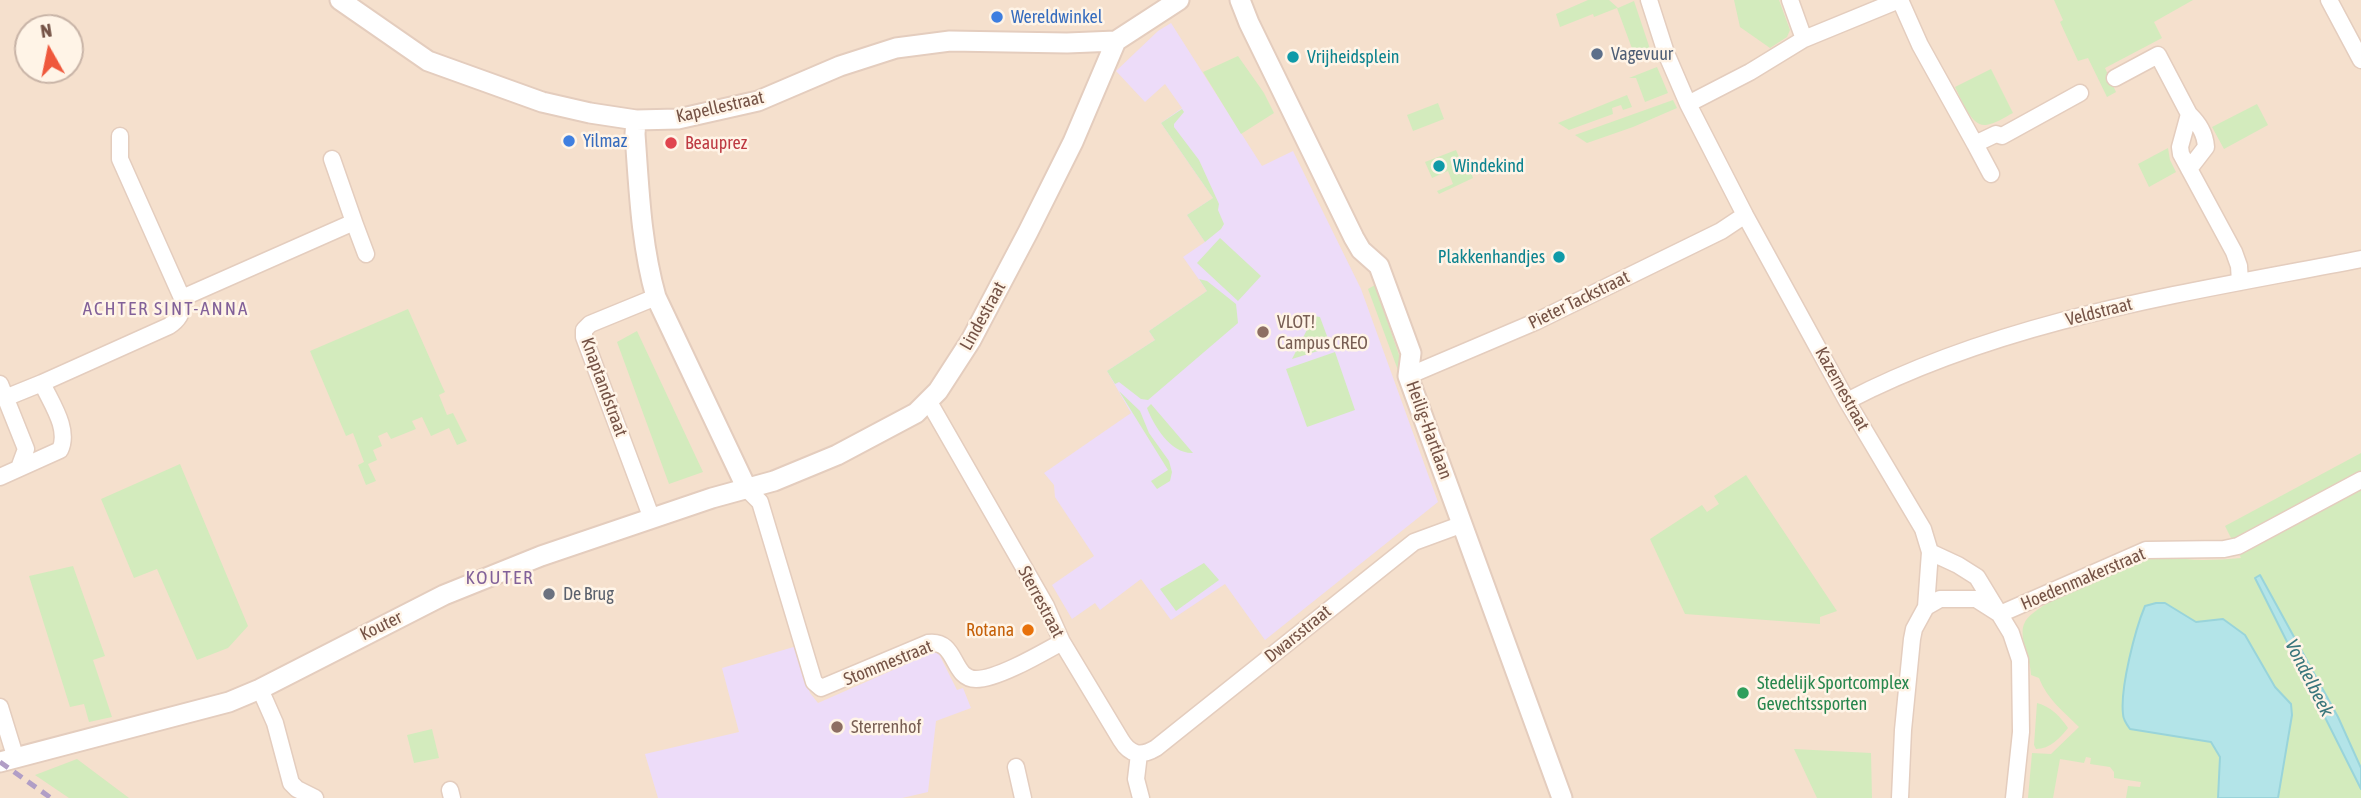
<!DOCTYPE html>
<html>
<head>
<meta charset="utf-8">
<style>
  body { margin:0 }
  #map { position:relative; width:2361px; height:798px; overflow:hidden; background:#fdf0df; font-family:"Asap Condensed",sans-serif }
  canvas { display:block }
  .north { position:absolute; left:14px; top:14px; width:70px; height:70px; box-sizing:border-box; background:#fff4e7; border:2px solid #c8b4a7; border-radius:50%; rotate:351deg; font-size:19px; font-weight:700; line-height:28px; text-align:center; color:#755346 }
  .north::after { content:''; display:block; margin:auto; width:24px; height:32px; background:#ef583c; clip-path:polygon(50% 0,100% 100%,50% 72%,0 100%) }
</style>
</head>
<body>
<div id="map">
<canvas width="2361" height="798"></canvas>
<div class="north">N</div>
</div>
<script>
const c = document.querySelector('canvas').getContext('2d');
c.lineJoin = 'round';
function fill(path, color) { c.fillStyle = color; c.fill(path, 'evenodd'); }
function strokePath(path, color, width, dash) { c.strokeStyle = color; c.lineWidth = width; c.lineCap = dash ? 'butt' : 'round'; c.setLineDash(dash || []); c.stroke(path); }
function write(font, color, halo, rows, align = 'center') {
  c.font = font + ' "Asap Condensed",sans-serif'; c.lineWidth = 5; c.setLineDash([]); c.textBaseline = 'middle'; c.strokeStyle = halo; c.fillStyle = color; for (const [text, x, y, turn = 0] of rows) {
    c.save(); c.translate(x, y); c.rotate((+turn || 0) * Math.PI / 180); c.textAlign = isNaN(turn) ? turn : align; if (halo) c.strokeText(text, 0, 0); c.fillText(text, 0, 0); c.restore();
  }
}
const residential = new Path2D(`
  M 0,0 L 2361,0 L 2361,798 L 0,798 ZM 28,28 L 70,28 L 70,70 L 28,70 Z`);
const education = new Path2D(`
  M 1171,23 L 1262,166 L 1293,151 L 1361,289 L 1438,502 L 1265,640 L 1225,584 L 1171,620 L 1141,579 L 1100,610 L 1095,603 L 1072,619 L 1052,585 L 1094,556 L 1055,497 L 1054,485 L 1044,473 L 1131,413 L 1107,371 L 1155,340 L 1149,331 L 1207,291 L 1183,257 L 1205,242 L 1187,215 L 1213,198 L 1161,123 L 1182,108 L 1165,84 L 1145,102 L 1116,71 L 1158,31 Z
  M 797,646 L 810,693 L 818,703 L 934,652 L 939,654 L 957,690 L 963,688 L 971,708 L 936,721 L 928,792 L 902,798 L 658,798 L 645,754 L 739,732 L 722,668 Z`);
const green = new Path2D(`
  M 1588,0 L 1609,0 L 1618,8 L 1634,1 L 1652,55 L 1637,62 L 1617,8 L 1594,17 L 1593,14 L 1560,27 L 1556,14 Z
  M 1734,0 L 1779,0 L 1790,30 L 1787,37 L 1770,48 L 1740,27 Z
  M 2054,0 L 2193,0 L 2154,22 L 2162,38 L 2105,68 L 2116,92 L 2107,97 L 2088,58 L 2078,61 L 2060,22 L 2063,20 Z
  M 1238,56 L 1264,93 L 1274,113 L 1241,134 L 1203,72 Z
  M 1657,67 L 1668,93 L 1645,102 L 1636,78 L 1629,78 Z
  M 1991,69 L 2013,113 C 2005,117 1995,124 1986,125 C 1971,127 1961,98 1955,87 Z
  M 1627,95 L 1632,107 L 1623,110 L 1621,105 L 1612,108 L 1613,114 L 1569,130 L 1558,123 Z
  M 1673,100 L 1677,108 L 1633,127 L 1587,143 L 1575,135 Z
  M 1438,103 L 1444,119 L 1413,131 L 1407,115 Z
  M 2257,104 L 2268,125 L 2224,149 L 2212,127 Z
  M 1182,109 L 1184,112 L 1174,124 L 1174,127 L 1199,160 L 1219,204 L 1218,210 L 1224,224 L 1221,229 L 1205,242 L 1187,215 L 1213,198 L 1161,123 Z
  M 2168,148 L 2170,160 L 2176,172 L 2149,187 L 2138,164 Z
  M 1456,150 L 1462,164 L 1467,162 L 1473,178 L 1439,194 L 1437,191 L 1453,184 L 1448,171 L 1432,178 L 1425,162 Z
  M 1220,238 L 1261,276 L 1238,301 L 1197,263 Z
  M 1199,279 L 1207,281 L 1236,304 L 1238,323 L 1148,400 L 1141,399 L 1119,382 L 1115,384 L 1107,371 L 1155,340 L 1149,331 L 1207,291 Z
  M 1375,285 L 1399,355 L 1399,373 L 1368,289 Z
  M 408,309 L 442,386 L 445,392 L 439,395 L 447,415 L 453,413 L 467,441 L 457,445 L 449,428 L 431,436 L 422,417 L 412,421 L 416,429 L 391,439 L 387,432 L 378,436 L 382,446 L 373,450 L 377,460 L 368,464 L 376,481 L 366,485 L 358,465 L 364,462 L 353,433 L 346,436 L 310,351 Z
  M 1314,316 L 1320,317 L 1331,347 L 1292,359 Z
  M 637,331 L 703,472 L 669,484 L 617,342 Z
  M 1335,352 L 1355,410 L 1307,427 L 1286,369 Z
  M 1119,391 L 1140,411 L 1149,433 L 1169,461 L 1172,472 L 1170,481 L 1157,489 L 1151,481 L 1168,470 Z
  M 1151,404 L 1193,453 C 1171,454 1154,426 1147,408 Z
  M 2361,453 L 2361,798 L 2126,798 L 2128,786 L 2140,787 L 2141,782 L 2114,778 L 2114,772 L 2110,767 L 2090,764 L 2091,758 L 2086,757 L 2084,763 L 2060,759 L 2053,798 L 2028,798 L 2032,753 L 2051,754 L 2079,727 C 2063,711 2047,699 2039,678 L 2031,675 C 2031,658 2017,636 2025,622 C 2037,601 2130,560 2154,558 C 2170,556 2187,560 2203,560 C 2216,560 2229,559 2241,558 L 2225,526 Z
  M 180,464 L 248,626 L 228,648 L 197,660 L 157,569 L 134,578 L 101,499 Z
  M 1746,475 L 1837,611 L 1820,617 L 1820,624 L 1685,614 L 1650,539 L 1702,505 L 1707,512 L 1719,504 L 1714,496 Z
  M 1204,563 L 1219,580 L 1176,611 L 1160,589 Z
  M 73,566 L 105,656 L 93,660 L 112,717 L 89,722 L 84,704 L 70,707 L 29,576 Z
  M 2037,703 C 2050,706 2061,717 2068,728 C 2060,738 2050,749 2036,749 L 2034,745 Z
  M 432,729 L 439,758 L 414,763 L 407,735 Z
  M 1794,749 L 1871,753 L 1872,798 L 1817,798 Z
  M 77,759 L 129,798 L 69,798 L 35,775 Z`);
const water = new Path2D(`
  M 2260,575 L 2338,717 L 2361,768 L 2361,789 L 2255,578 Z
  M 2156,603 L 2165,603 L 2196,622 L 2223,619 L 2245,635 L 2275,687 L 2291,704 L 2292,715 L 2278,798 L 2218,798 L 2220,757 L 2211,742 L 2130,729 C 2127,725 2123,719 2123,714 C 2120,688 2135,630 2145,606 Z`);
const minor = new Path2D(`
  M 1649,0 L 1666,53 L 1688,104 L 1745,215 L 1847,401 L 1923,529 L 1930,552 L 1926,607 L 1914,629 L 1912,639 L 1903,730 L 1900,798
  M 1790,0 L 1804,39
  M 1900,0 L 1920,45 L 1975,144 L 1996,134 L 2002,136 L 2080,93
  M 2329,0 L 2361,60
  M 2115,78 L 2158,55 L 2189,114 C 2199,124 2205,133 2206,147 L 2189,169
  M 1688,104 L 1750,72 L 1804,39 L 1899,0
  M 2189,114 L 2180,147 L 2181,154 L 2234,252 L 2239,266 L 2240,282
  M 120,136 L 120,159 L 182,298
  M 1975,144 L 1991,174
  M 354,222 L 366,254
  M 1408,376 L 1535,322 L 1721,231 L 1745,215
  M 0,384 L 26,449 L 19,468
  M 5,398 L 42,383
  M 1847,401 C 2007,318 2187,293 2361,259
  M 929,402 L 1046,606 L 1062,642 L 1121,740 C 1130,755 1141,757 1156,748 L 1414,542 L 1463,524
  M 0,477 L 60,450 C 70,429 51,403 42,383 L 169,326 C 180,319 184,311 182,298 L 354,222 L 332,159
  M 747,489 L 760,502 L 814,682 L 821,688 L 928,643 C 958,639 951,679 976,679 C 998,679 1042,653 1062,642
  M 652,519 L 584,337 L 584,330 L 590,324 L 656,297
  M 1930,552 L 1958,565 L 1977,577 L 2011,633 L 2020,660 L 2021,732 L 2014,798
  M 1926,607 L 1940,599 L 1976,599 L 1998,613
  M 2000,614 L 2146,550 L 2224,549 L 2238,546 L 2361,480
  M 260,689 L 275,723 L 291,783 L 297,789 L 315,798
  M 0,707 L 16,759
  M 1139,754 L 1136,779 L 1141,798
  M 1016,767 L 1023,798
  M 450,790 L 452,798`);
const tertiary = new Path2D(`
  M 340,0 L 428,61 L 542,102 L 590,113 L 636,120 L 678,119 L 758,101 L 840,66 L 896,48 L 950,41 L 1067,43 L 1116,41
  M 1240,0 L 1249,23 L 1354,238 L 1361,250 L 1379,266 L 1411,353 L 1408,376 L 1562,798
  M 1116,41 L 1179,0
  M 636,120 L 635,134 C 639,189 641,244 656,297 L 747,489
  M 0,762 L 229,702 L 260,689 L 444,595 L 541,556 L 712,498 L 774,481 L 837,455 L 916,413 L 938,391 L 971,340 L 1028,232 L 1073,142 L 1116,41`);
const rail = new Path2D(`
  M 0,762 L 51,798`);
const markers = [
  [997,17,7,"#3f7fe0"],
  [1597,54,7,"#5c6f8a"],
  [1293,57,7,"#0f9aa8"],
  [569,141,7,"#3f7fe0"],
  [671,143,7,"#e0444e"],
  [1439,166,7,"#0f9aa8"],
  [1559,257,7,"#0f9aa8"],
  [1263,332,7,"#8d6e63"],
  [549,594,7,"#6b7280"],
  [1028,630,7,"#e8710a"],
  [1743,693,7,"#2e9e5b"],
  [837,727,7,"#8d6e63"]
];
const shopNames = [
  ["Wereldwinkel",1011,17],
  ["Yilmaz",583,141]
];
const serviceNames = [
  ["Vagevuur",1611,54]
];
const cultureNames = [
  ["Vrijheidsplein",1307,57],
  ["Windekind",1453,166],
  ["Plakkenhandjes",1545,257,"right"]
];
const streetNames = [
  ["Kapellestraat",720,107,-13],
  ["Pieter Tackstraat",1579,300,-26],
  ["Veldstraat",2099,312,-14],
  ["Lindestraat",983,316,-61],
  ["Knaptandstraat",604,387,70],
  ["Kazernestraat",1842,389,61],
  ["Heilig-Hartlaan",1429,430,70],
  ["Hoedenmakerstraat",2083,579,-23],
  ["Sterrestraat",1041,602,62],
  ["Kouter",381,626,-26],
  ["Dwarsstraat",1298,634,-39],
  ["Stommestraat",888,663,-22]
];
const healthNames = [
  ["Beauprez",685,143]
];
const educationNames = [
  ["VLOT!",1277,322],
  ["Campus CREO",1277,343],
  ["Sterrenhof",851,727]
];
const worshipNames = [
  ["De Brug",563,594]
];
const foodNames = [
  ["Rotana",1014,630]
];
const leisureNames = [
  ["Stedelijk Sportcomplex",1757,683],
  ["Gevechtssporten",1757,704]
];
const neighbourhoodNames = [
  ["ACHTER SINT-ANNA",166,309],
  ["KOUTER",500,578]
];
const waterNames = [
  ["Vondelbeek",2309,678,63]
];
fill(residential, '#f5e0cd');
fill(education, '#eddcf9');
fill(green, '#d3ebbd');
fill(water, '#b3e4e8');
strokePath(water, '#99d4da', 2);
strokePath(minor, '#e4cdbe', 19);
strokePath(tertiary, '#e4cdbe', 23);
strokePath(minor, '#fff', 16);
strokePath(tertiary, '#fff', 19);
strokePath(rail, '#b19ec6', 5, [10, 7]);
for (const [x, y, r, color] of markers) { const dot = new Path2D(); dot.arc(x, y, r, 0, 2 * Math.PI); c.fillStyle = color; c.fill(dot); strokePath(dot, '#fff4e7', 2.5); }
write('18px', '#366cbe', '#fff4e7', shopNames, 'left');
write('18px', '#4e5e75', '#fff4e7', serviceNames, 'left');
write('18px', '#0d838f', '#fff4e7', cultureNames, 'left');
write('18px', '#755346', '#fff4e7', streetNames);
write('18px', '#be3a42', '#fff4e7', healthNames, 'left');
write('18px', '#785e54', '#fff4e7', educationNames, 'left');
write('18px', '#5b616d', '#fff4e7', worshipNames, 'left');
write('18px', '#c56008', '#fff4e7', foodNames, 'right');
write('18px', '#27864d', '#fff4e7', leisureNames, 'left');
c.letterSpacing = '2px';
write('19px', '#826199', '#fff4e7', neighbourhoodNames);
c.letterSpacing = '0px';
write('italic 19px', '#39767c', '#fff4e7', waterNames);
</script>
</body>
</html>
